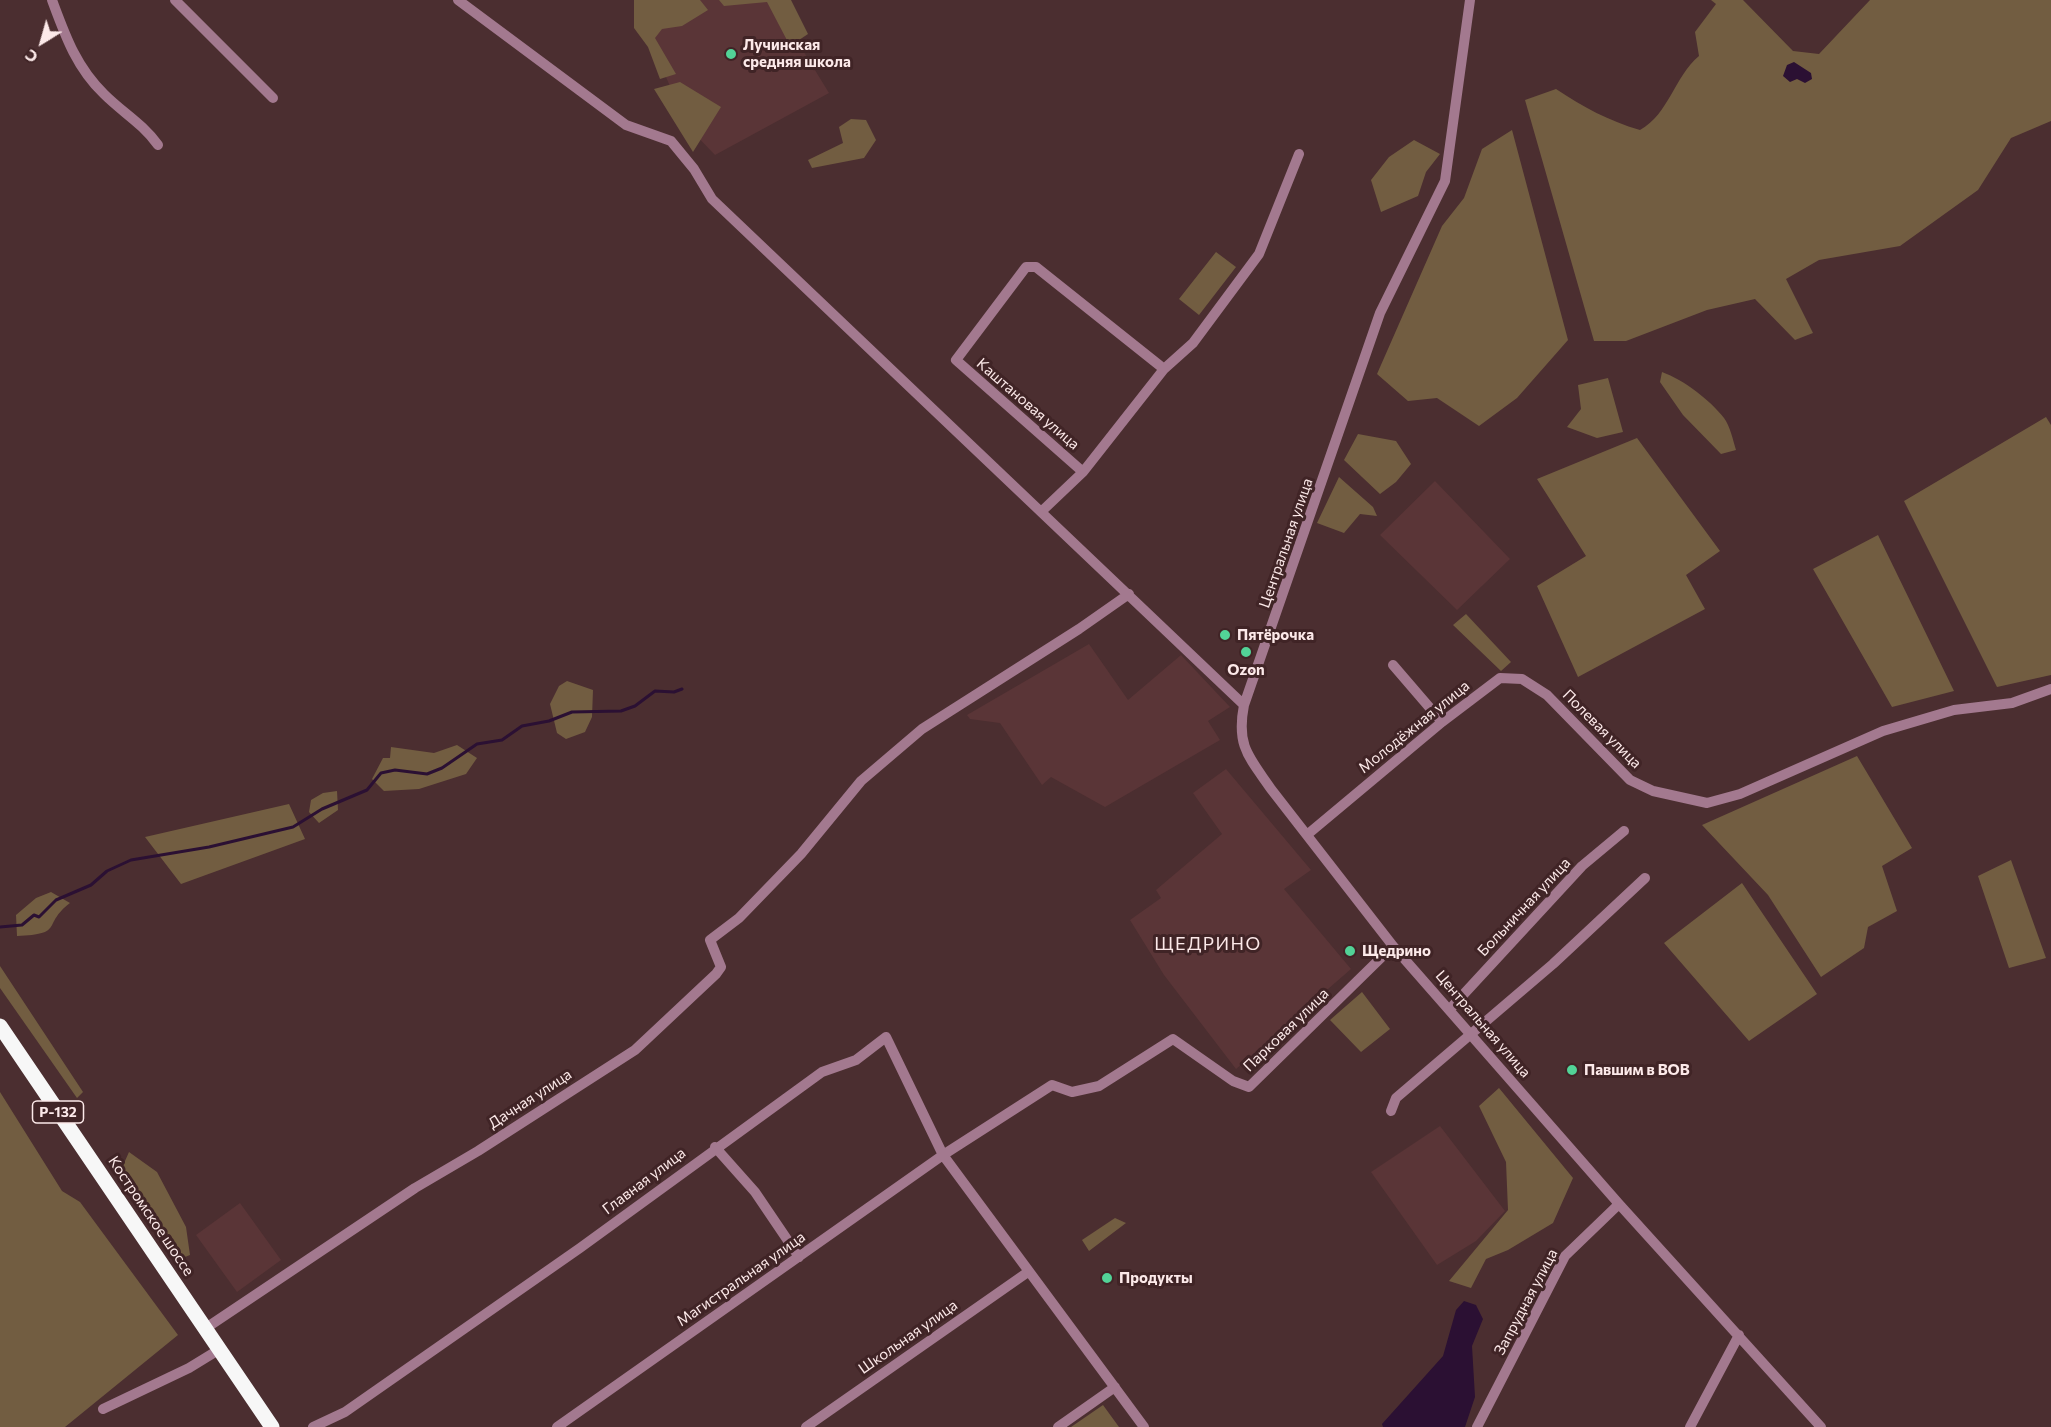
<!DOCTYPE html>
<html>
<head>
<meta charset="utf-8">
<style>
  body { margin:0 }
  #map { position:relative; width:2051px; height:1427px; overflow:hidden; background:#4b2e30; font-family:Commissioner,sans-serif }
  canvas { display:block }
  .north { position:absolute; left:12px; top:12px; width:60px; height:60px; -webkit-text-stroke:4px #402426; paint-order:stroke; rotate:217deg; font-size:16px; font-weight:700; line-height:24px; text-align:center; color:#fce9e9 }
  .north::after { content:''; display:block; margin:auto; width:21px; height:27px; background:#fce9e9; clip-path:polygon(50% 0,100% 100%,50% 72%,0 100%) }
</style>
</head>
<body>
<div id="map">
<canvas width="2051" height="1427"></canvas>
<div class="north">С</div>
</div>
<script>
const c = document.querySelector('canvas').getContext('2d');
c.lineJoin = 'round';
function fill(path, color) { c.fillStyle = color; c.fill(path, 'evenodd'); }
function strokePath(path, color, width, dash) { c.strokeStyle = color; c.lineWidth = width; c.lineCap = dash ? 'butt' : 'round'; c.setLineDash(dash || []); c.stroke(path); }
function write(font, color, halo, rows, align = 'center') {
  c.font = font + ' Commissioner,sans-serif'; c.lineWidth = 6; c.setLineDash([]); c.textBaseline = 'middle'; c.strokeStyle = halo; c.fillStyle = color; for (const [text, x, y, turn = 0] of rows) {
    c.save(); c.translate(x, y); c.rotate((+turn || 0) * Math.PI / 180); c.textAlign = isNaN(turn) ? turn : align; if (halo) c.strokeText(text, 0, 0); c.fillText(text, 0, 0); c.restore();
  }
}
const built = new Path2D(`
  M 672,0 L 772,0 L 829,93 L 715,155 L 688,127 L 639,16 Z
  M 1435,481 L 1510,559 L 1457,610 L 1380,535 Z
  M 1089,644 L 1128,700 L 1181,655 L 1230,707 L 1208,721 L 1220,740 L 1105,807 L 1051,777 L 1042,785 L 1000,723 L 970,719 L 967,715 Z
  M 1226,769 L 1311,870 L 1284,889 L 1351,969 L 1236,1069 L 1164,975 L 1130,920 L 1161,898 L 1156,890 L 1222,834 L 1193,793 Z
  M 1440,1126 L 1505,1211 L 1476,1241 L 1437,1265 L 1371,1172 Z
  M 240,1203 L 281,1260 L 237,1292 L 196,1235 Z`);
const green = new Path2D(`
  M 634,0 L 700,0 L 708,10 L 682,26 L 662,29 L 655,38 L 676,74 L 660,79 L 648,47 L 634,28 Z
  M 719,0 L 791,0 L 808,34 L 790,46 L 767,2 L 724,6 Z
  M 1711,0 L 1743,0 L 1793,51 L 1819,54 L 1870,0 L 2051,0 L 2051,121 L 2011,138 L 1978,190 L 1900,246 L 1819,260 L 1786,279 L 1813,333 L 1795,340 L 1755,299 L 1707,310 L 1626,341 L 1594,341 L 1525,100 L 1556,89 C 1583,107 1609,121 1640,130 C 1669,114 1674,77 1699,56 L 1695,32 L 1716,4 Z
  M 680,82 L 721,107 L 693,152 L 654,89 Z
  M 851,119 L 866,120 L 876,140 L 864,158 L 812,168 L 808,160 L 843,143 L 839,127 Z
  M 1512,130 L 1568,340 L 1517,398 L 1479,426 L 1437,398 L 1408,401 L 1377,374 L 1442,226 L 1464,198 L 1482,149 Z
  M 1414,140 L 1440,154 L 1426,172 L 1418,196 L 1381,212 L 1371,180 L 1389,157 Z
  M 1216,252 L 1236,267 L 1199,315 L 1179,299 Z
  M 1662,372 C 1684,380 1710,400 1724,418 C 1730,426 1733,440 1736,450 L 1721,454 L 1683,415 L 1660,382 Z
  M 1608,378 L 1623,432 L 1597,438 L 1567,427 L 1581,409 L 1578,385 Z
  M 2046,417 L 2051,425 L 2051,675 L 1997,687 L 1904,501 Z
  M 1358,434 L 1396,441 L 1411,464 L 1396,482 L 1380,494 L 1344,460 Z
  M 1637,438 L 1720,551 L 1686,575 L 1705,609 L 1578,677 L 1537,586 L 1586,556 L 1537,479 Z
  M 1339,477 L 1373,507 L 1377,516 L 1360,514 L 1344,533 L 1317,523 Z
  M 1878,535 L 1954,691 L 1892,707 L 1813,569 Z
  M 1466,614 L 1511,662 L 1501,671 L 1453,625 Z
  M 567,681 L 593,690 L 592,717 L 585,732 L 566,739 L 557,733 L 550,704 L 559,686 Z
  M 457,745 L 477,758 L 466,774 L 419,789 L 384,791 L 372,779 L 383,758 L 390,758 L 391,747 L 434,753 Z
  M 1857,756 L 1912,848 L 1882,866 L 1897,911 L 1868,927 L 1864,948 L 1821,977 L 1768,895 L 1702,825 Z
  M 337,791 L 338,810 L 319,823 L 309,812 L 311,800 L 323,793 Z
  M 289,804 L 305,839 L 181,884 L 145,837 Z
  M 2011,860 L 2046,958 L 2009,968 L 1978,876 Z
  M 1742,883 L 1817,994 L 1749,1041 L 1664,943 Z
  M 51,892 L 70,903 C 41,925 66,934 17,936 L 16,915 L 36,898 Z
  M 0,966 L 83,1092 L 77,1098 L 0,988 Z
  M 1362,992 L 1390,1029 L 1361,1052 L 1330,1020 Z
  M 1499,1088 L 1573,1178 L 1553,1223 L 1508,1250 L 1486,1259 L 1471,1288 L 1449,1281 L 1508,1210 L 1506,1162 L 1479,1106 Z
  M 0,1092 L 62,1191 L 80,1202 L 178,1335 L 65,1427 L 0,1427 Z
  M 129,1152 L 157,1172 L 186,1227 L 190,1255 L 175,1261 L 135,1202 L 121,1170 Z
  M 1115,1218 L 1126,1223 L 1089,1251 L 1082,1240 Z
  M 1103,1405 L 1119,1427 L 1071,1427 Z`);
const water = new Path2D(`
  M 1794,62 L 1811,73 L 1812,79 L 1805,83 L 1797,79 L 1790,82 L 1783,76 L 1787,65 Z
  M 1464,1301 L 1476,1305 L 1483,1319 L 1472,1346 L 1475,1397 L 1465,1427 L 1383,1427 L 1382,1424 L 1443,1356 L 1456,1310 Z`);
const stream = new Path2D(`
  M 0,927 L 22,925 L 34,915 L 39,917 L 56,900 L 91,885 L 107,871 L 131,860 L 209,847 L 293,827 L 322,809 L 367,790 L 381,773 L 395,770 L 427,774 L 442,768 L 477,744 L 502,740 L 522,726 L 549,721 L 572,712 L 621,711 L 635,706 L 655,691 L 674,692 L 682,689`);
const minor = new Path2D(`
  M 52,0 C 65,35 76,67 104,94 C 123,113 142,123 158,145
  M 175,0 L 273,98
  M 458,0 L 626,125 L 671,141 L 694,169 L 712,199 L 1244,705
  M 1470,0 L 1445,181 L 1380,313 L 1244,705 C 1236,746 1249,757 1271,789 L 1393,946 L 1619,1204 L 1821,1427
  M 1083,472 L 956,360 L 1026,267 L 1036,267 L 1164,369
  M 1042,511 L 1083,472 L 1164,369 L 1193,343 L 1259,254 L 1299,154
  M 1393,665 L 1442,722
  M 1308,834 L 1442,722 L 1500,678 L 1522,679 L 1547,695 L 1630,780 L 1653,791 L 1707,803 L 1740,794 L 1883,731 L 1954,710 L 2012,703 L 2051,689
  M 1450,1009 L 1582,866 L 1624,831
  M 1391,1111 L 1396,1098 L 1553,964 L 1645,878
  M 715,1147 L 755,1192 L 799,1257
  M 206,1328 L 415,1188 L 478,1151 L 635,1050 L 716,974 L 721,967 L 710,940 L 739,918 L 801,854 L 861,781 L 922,729 L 1079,629 L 1129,594
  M 103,1409 L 189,1368 L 220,1349
  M 313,1427 L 345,1412 L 580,1248 L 822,1072 L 856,1060 L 886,1037 L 943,1155 L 1144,1427
  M 557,1427 L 943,1155 L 1052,1085 L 1072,1092 L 1099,1086 L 1173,1039 L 1233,1081 L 1249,1087 L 1393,946
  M 806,1427 L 1028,1272
  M 1058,1427 L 1115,1387
  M 1477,1427 L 1565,1256 L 1619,1204
  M 1690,1427 L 1739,1335`);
const highway = new Path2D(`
  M 0,1026 L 272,1427`);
const markers = [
  [731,54,6,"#52d397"],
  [1225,635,6,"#52d397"],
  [1246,652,6,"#52d397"],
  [1350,951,6,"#52d397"],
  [1572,1070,6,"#52d397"],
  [1107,1278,6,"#52d397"]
];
const shields = [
  [58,1112,51]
];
const shieldNames = [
  ["Р-132",58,1112]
];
const poiNames = [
  ["Лучинская",743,45],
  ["средняя школа",743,62],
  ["Пятёрочка",1237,635],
  ["Ozon",1246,670,"center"],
  ["Щедрино",1362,951],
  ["Павшим в ВОВ",1584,1070],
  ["Продукты",1119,1278]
];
const streetNames = [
  ["Каштановая улица",1028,404,41],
  ["Центральная улица",1286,543,-71],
  ["Молодёжная улица",1414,727,-39],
  ["Полевая улица",1602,729,45],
  ["Больничная улица",1524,907,-47],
  ["Центральная улица",1483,1024,49],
  ["Парковая улица",1286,1030,-44],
  ["Дачная улица",530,1099,-33],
  ["Главная улица",644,1181,-37],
  ["Костромское шоссе",151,1216,56],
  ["Магистральная улица",741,1279,-35],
  ["Запрудная улица",1526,1302,-62],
  ["Школьная улица",908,1337,-35]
];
const quarterNames = [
  ["ЩЕДРИНО",1208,944]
];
fill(built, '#5a3537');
fill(green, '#725d41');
fill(water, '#2b1033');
strokePath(stream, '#2b1033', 3);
strokePath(minor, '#a3798f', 10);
strokePath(highway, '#f7f7f7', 15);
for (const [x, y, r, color] of markers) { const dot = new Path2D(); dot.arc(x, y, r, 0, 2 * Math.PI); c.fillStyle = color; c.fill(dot); strokePath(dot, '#402426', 2); }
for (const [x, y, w] of shields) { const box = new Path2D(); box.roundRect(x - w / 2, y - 11, w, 22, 4.5); c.fillStyle = '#402426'; c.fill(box); strokePath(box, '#fce9e9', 1.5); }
write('bold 14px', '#fce9e9', null, shieldNames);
write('bold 15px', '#fce9e9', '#402426', poiNames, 'left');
write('15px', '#fce9e9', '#402426', streetNames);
c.letterSpacing = '1.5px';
write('18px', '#fce9e9', '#402426', quarterNames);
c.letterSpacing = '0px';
</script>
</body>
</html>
